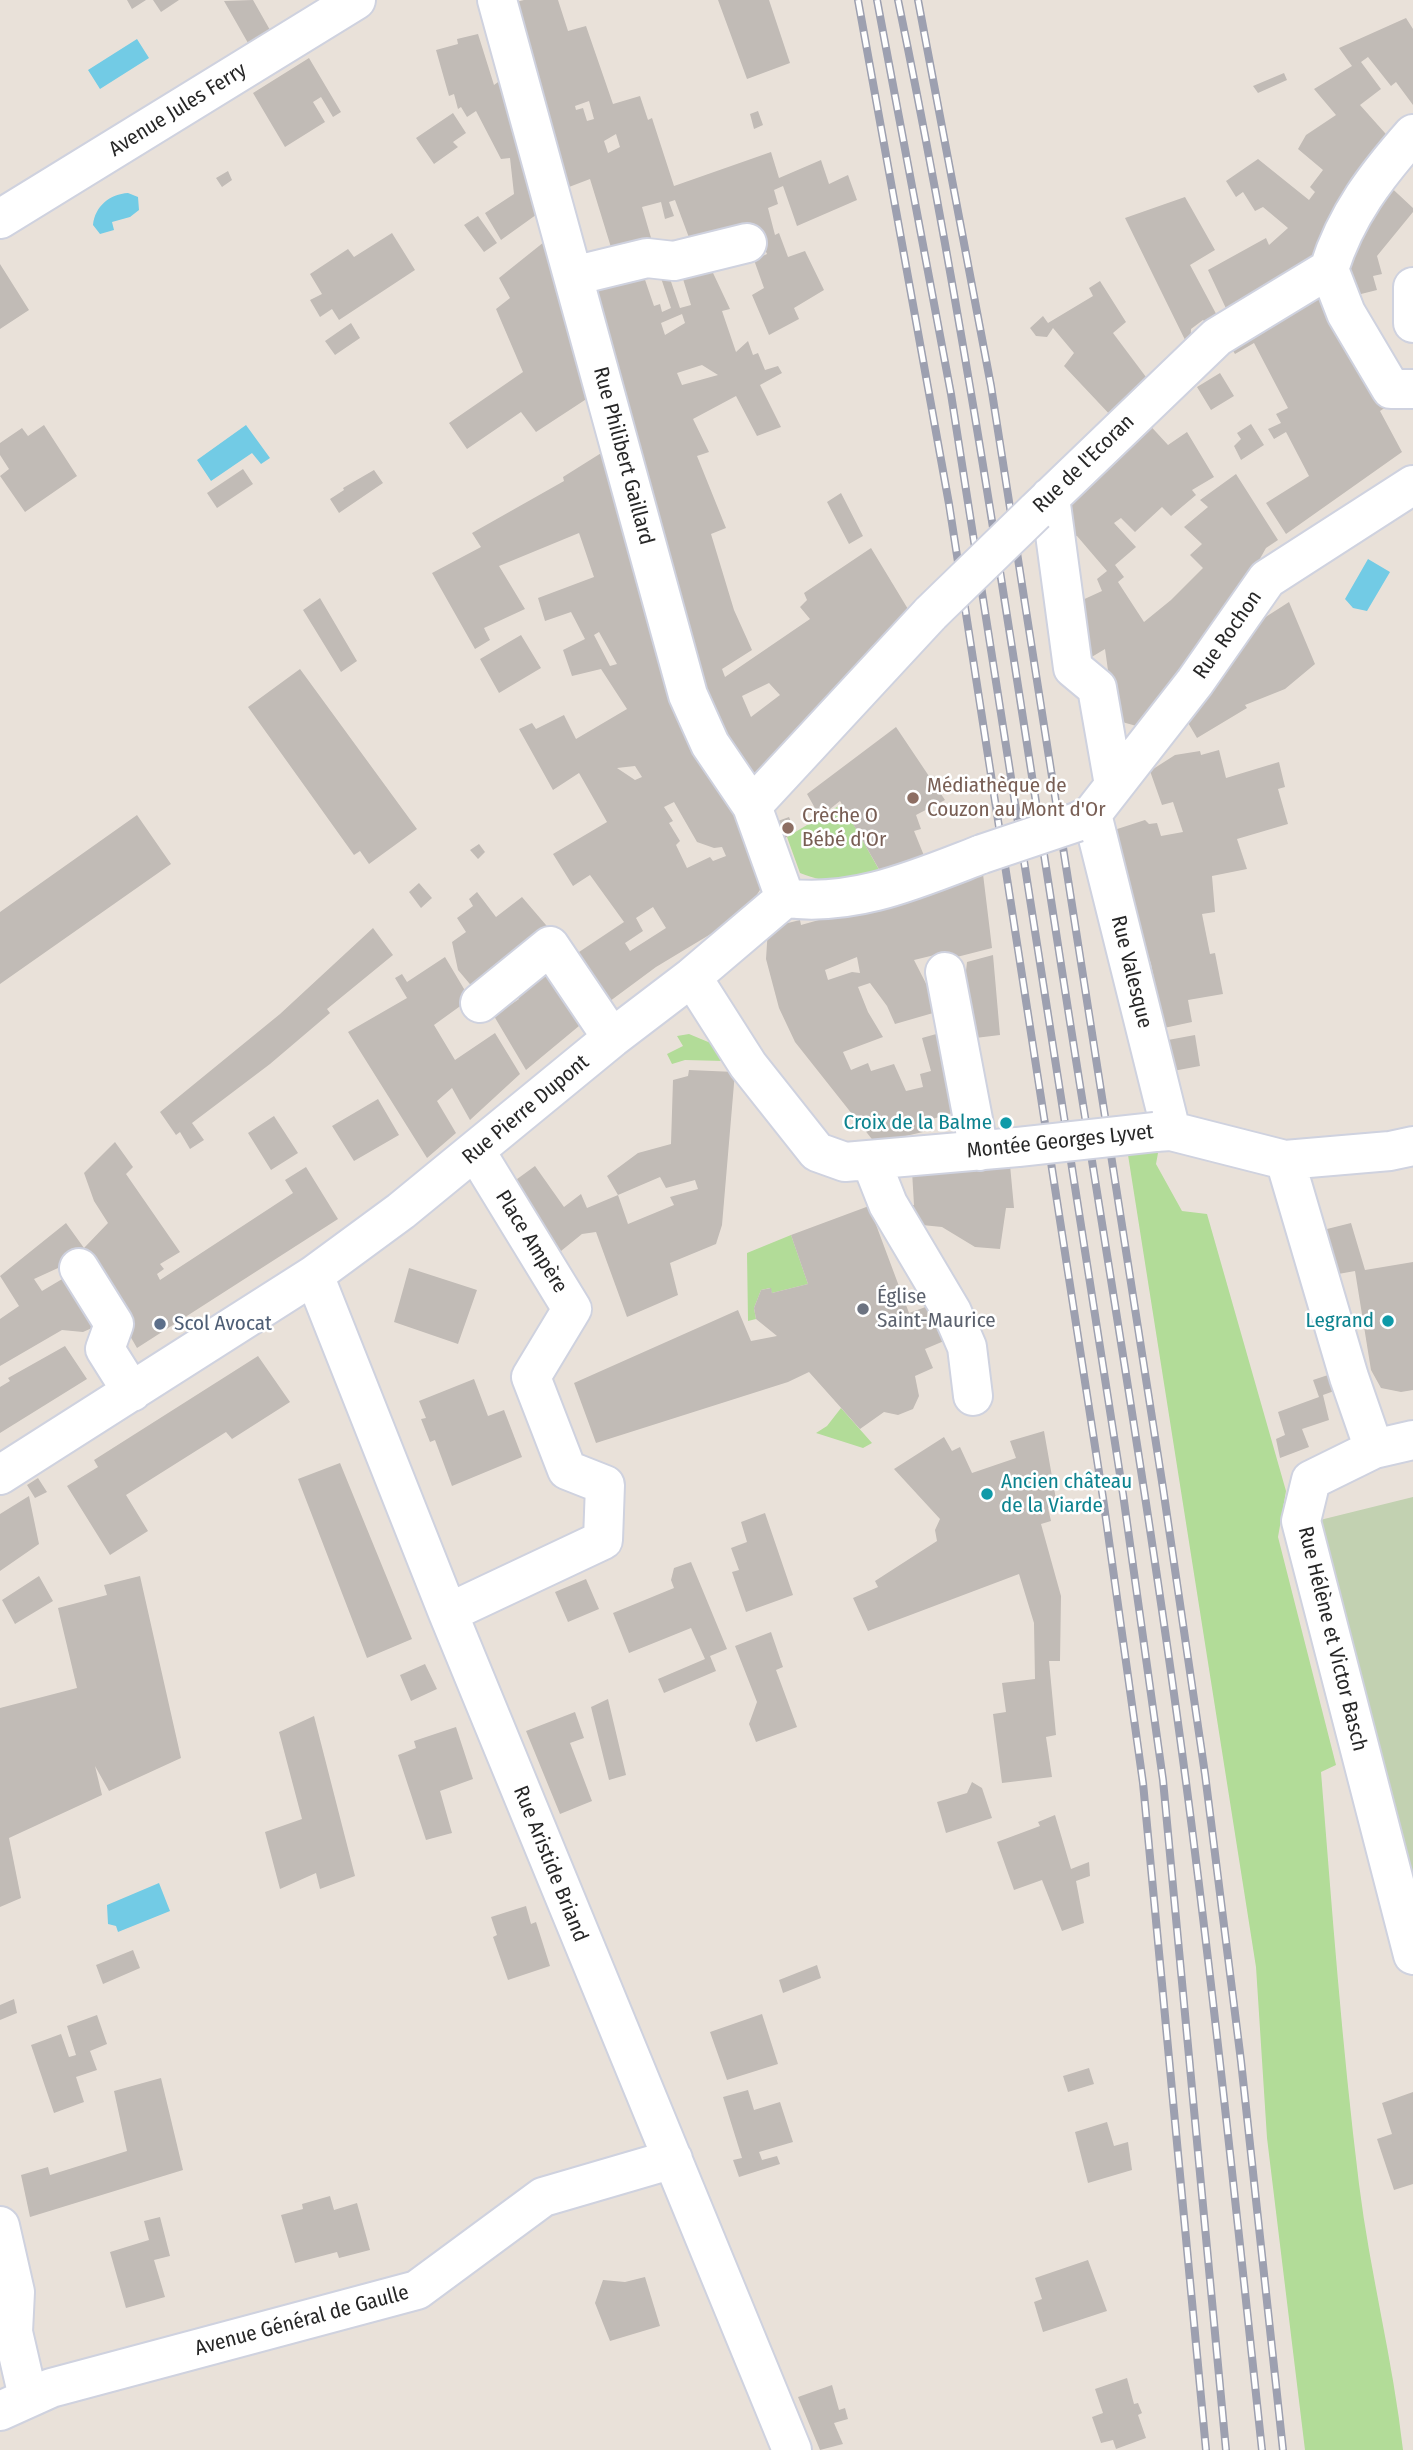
<!DOCTYPE html>
<html>
<head>
<meta charset="utf-8">
<style>
  body { margin:0 }
  canvas { display:block; background:#e9e1d9 }
</style>
</head>
<body>
<canvas width="1413" height="2450"></canvas>
<script>
const c = document.querySelector('canvas').getContext('2d');
c.lineJoin = 'round';
function fill(path, color) { c.fillStyle = color; c.fill(path, 'evenodd'); }
function strokePath(path, color, width, dash) { c.strokeStyle = color; c.lineWidth = width; c.lineCap = dash ? 'butt' : 'round'; c.setLineDash(dash || []); c.stroke(path); }
function write(font, color, halo, rows, align = 'center') {
  c.font = font + ' "Fira Sans Condensed",sans-serif'; c.lineWidth = 5; c.setLineDash([]); c.textBaseline = 'middle'; c.strokeStyle = halo; c.fillStyle = color; for (const [text, x, y, turn = 0] of rows) {
    c.save(); c.translate(x, y); c.rotate((+turn || 0) * Math.PI / 180); c.textAlign = isNaN(turn) ? turn : align; if (halo) c.strokeText(text, 0, 0); c.fillText(text, 0, 0); c.restore();
  }
}
const green = new Path2D(`
  M 842,804 L 882,875 C 853,883 829,885 800,873 L 787,837 Z
  M 689,1034 L 713,1044 L 724,1061 L 685,1060 L 672,1064 L 667,1054 L 683,1046 L 677,1036 Z
  M 1137,1153 L 1158,1153 L 1156,1164 L 1182,1211 L 1207,1214 L 1286,1491 L 1278,1537 L 1336,1765 L 1321,1772 C 1332,1909 1342,2047 1359,2184 C 1370,2273 1393,2360 1403,2450 L 1305,2450 L 1267,2138 L 1256,1967 L 1128,1155 Z
  M 791,1235 L 808,1284 L 772,1293 L 770,1288 L 761,1290 L 754,1308 L 756,1319 L 748,1321 L 747,1253 Z
  M 841,1408 L 872,1443 L 863,1448 L 816,1433 L 827,1426 Z`);
const cemetery = new Path2D(`
  M 1413,1497 L 1413,1879 L 1320,1520 Z`);
const water = new Path2D(`
  M 137,39 L 149,58 L 100,89 L 88,70 Z
  M 128,193 L 138,197 L 139,210 L 130,217 L 112,222 L 114,230 L 100,234 L 93,225 C 95,206 110,194 128,193 Z
  M 246,425 L 270,458 L 261,464 L 252,453 L 211,481 L 197,460 Z
  M 1368,559 L 1390,572 L 1367,611 L 1353,608 L 1345,599 Z
  M 159,1883 L 170,1911 L 118,1932 L 116,1926 L 108,1924 L 107,1905 Z`);
const building = new Path2D(`
  M 127,0 L 146,0 L 132,9 Z
  M 153,0 L 179,0 L 161,12 Z
  M 253,0 L 270,30 L 248,43 L 224,1 Z
  M 524,0 L 558,0 L 568,31 L 586,26 L 613,104 L 640,96 L 648,120 L 652,118 L 674,186 L 771,152 L 779,178 L 821,160 L 829,184 L 848,175 L 857,200 L 797,226 L 783,186 L 774,190 L 778,204 L 768,208 L 775,235 L 779,233 L 788,257 L 805,251 L 824,290 L 794,308 L 799,319 L 769,335 L 752,295 L 764,288 L 754,260 L 767,254 L 761,241 L 694,251 L 675,200 L 669,202 L 674,216 L 665,219 L 661,202 L 642,207 L 654,248 L 614,257 L 590,179 L 569,187 L 562,163 L 555,167 L 512,3 ZM 589,101 L 594,119 L 587,121 L 583,108 L 576,110 L 575,106 ZM 616,134 L 620,147 L 608,153 L 604,141 Z
  M 718,0 L 769,0 L 790,63 L 747,79 Z
  M 1406,18 L 1413,29 L 1413,105 L 1396,82 L 1391,86 L 1368,57 L 1361,62 L 1381,89 L 1360,105 L 1393,142 L 1315,266 L 1231,319 L 1208,270 L 1266,238 L 1269,245 L 1288,228 L 1263,207 L 1255,211 L 1243,192 L 1236,197 L 1226,181 L 1258,159 L 1309,200 L 1315,192 L 1310,187 L 1323,170 L 1298,149 L 1306,135 L 1336,115 L 1314,89 L 1352,66 L 1339,48 Z
  M 478,34 L 494,85 L 505,77 L 547,207 L 501,240 L 485,213 L 514,194 L 510,158 L 501,159 L 476,111 L 467,117 L 461,107 L 458,109 L 454,94 L 449,96 L 436,50 L 458,44 L 457,39 Z
  M 309,58 L 341,112 L 333,117 L 321,97 L 313,102 L 325,122 L 285,147 L 253,93 Z
  M 1284,73 L 1287,80 L 1258,93 L 1253,86 Z
  M 758,111 L 763,125 L 754,129 L 750,114 Z
  M 453,113 L 466,133 L 453,142 L 458,147 L 434,164 L 416,138 Z
  M 228,171 L 232,180 L 222,187 L 216,178 Z
  M 1383,180 L 1413,208 L 1413,212 L 1377,256 L 1382,274 L 1373,276 L 1377,290 L 1353,296 L 1342,250 Z
  M 1185,197 L 1215,250 L 1190,265 L 1221,323 L 1214,329 L 1203,320 L 1191,329 L 1190,350 L 1125,218 Z
  M 478,216 L 497,243 L 484,252 L 464,225 Z
  M 392,233 L 415,270 L 339,320 L 332,309 L 320,317 L 310,300 L 322,294 L 310,274 L 348,249 L 354,257 Z
  M 554,234 L 591,396 L 536,432 L 521,412 L 467,449 L 449,423 L 523,372 L 496,309 L 510,298 L 499,278 Z
  M 706,258 L 730,309 L 722,311 L 736,352 L 748,341 L 753,355 L 758,353 L 765,370 L 778,366 L 782,373 L 760,385 L 781,427 L 757,436 L 736,396 L 693,419 L 709,452 L 697,456 L 726,528 L 711,534 L 734,610 L 752,650 L 722,669 L 725,677 L 810,619 L 800,607 L 807,600 L 804,593 L 871,548 L 914,619 L 751,783 L 725,750 L 688,648 L 589,283 L 641,268 L 654,306 L 660,304 L 662,312 L 671,308 L 658,269 L 666,267 L 680,308 L 691,305 L 679,266 ZM 682,314 L 685,323 L 665,335 L 661,323 ZM 702,365 L 718,375 L 682,385 L 677,373 ZM 769,683 L 780,695 L 751,717 L 742,696 Z
  M 0,264 L 29,310 L 0,329 Z
  M 1100,281 L 1126,322 L 1113,333 L 1152,385 L 1114,419 L 1064,366 L 1074,353 L 1053,328 L 1047,337 L 1036,336 L 1030,328 L 1043,316 L 1048,323 L 1093,296 L 1089,288 Z
  M 1317,287 L 1386,407 L 1380,411 L 1402,452 L 1286,534 L 1266,503 L 1309,476 L 1286,432 L 1274,439 L 1268,429 L 1281,423 L 1276,414 L 1288,408 L 1254,343 L 1235,354 L 1227,341 Z
  M 351,323 L 360,338 L 335,355 L 325,341 Z
  M 1220,373 L 1234,396 L 1211,410 L 1197,387 Z
  M 1145,420 L 1168,445 L 1187,432 L 1214,477 L 1192,490 L 1196,495 L 1171,516 L 1162,507 L 1135,532 L 1121,518 L 1114,523 L 1136,547 L 1115,565 L 1124,577 L 1118,582 L 1144,622 L 1171,600 L 1203,568 L 1190,555 L 1202,544 L 1184,527 L 1208,507 L 1200,500 L 1236,474 L 1278,540 L 1266,548 L 1232,608 L 1140,727 L 1115,720 L 1105,649 L 1085,661 L 1078,602 L 1102,591 L 1097,579 L 1107,571 L 1077,536 L 1068,536 L 1064,500 Z
  M 1251,424 L 1264,445 L 1241,460 L 1234,446 L 1241,439 L 1237,433 Z
  M 44,425 L 77,476 L 25,512 L 0,476 L 9,469 L 0,455 L 0,443 L 22,428 L 28,436 Z
  M 606,450 L 763,885 L 741,920 L 724,926 L 656,967 L 602,1007 L 573,956 L 624,922 L 590,875 L 573,886 L 553,854 L 607,822 L 579,773 L 553,790 L 519,729 L 532,723 L 536,729 L 564,715 L 576,739 L 627,709 L 601,669 L 572,676 L 563,650 L 585,639 L 571,612 L 545,621 L 538,598 L 594,577 L 579,533 L 499,566 L 525,609 L 484,628 L 490,640 L 475,649 L 432,573 L 481,547 L 472,533 L 564,481 L 563,477 ZM 599,632 L 617,664 L 610,666 L 594,635 ZM 635,766 L 642,777 L 635,780 L 617,768 ZM 674,802 L 697,842 L 714,848 L 722,847 L 726,856 L 713,861 L 710,857 L 687,868 L 676,845 L 680,841 L 669,823 L 673,821 L 664,807 ZM 653,907 L 666,928 L 630,951 L 625,943 L 643,931 L 636,918 Z
  M 243,469 L 253,484 L 217,508 L 207,493 Z
  M 374,470 L 383,483 L 339,513 L 330,499 L 344,490 L 343,488 Z
  M 841,493 L 863,536 L 849,544 L 827,502 Z
  M 320,598 L 357,661 L 341,672 L 303,610 Z
  M 1289,602 L 1315,664 L 1285,689 L 1245,705 L 1247,708 L 1197,738 L 1187,721 L 1250,627 Z
  M 521,635 L 541,668 L 499,693 L 480,659 Z
  M 300,669 L 417,829 L 369,864 L 360,851 L 354,855 L 248,707 Z
  M 896,727 L 945,800 L 916,815 L 921,829 L 914,831 L 927,863 L 884,878 L 840,801 L 820,817 L 807,794 Z
  M 1219,750 L 1226,778 L 1279,762 L 1285,787 L 1278,789 L 1288,824 L 1237,839 L 1247,869 L 1212,876 L 1215,912 L 1202,914 L 1210,954 L 1215,953 L 1223,994 L 1188,1000 L 1192,1022 L 1164,1028 L 1151,964 L 1108,832 L 1145,820 L 1149,824 L 1157,823 L 1161,836 L 1183,832 L 1173,802 L 1162,805 L 1150,771 L 1175,755 L 1200,751 L 1201,755 Z
  M 137,815 L 171,864 L 0,984 L 0,912 Z
  M 789,817 L 795,832 L 785,838 L 778,821 Z
  M 479,844 L 485,852 L 478,859 L 470,850 Z
  M 983,874 L 992,948 L 949,959 L 947,952 L 914,960 L 940,1011 L 895,1024 L 887,1006 L 870,983 L 858,987 L 868,1012 L 883,1037 L 843,1052 L 851,1070 L 868,1063 L 871,1071 L 894,1064 L 906,1091 L 923,1087 L 920,1074 L 931,1071 L 922,1038 L 947,1031 L 959,1111 L 919,1123 L 923,1132 L 875,1143 L 795,1042 L 779,1008 L 766,959 L 768,928 L 800,920 L 801,925 ZM 857,957 L 860,973 L 852,972 L 828,980 L 825,970 Z
  M 419,883 L 432,898 L 421,908 L 409,892 Z
  M 477,892 L 496,917 L 522,897 L 552,932 L 480,996 L 458,970 L 452,942 L 466,932 L 457,918 L 473,906 L 469,899 Z
  M 373,928 L 393,955 L 327,1009 L 330,1013 L 270,1064 L 192,1123 L 204,1140 L 190,1149 L 180,1132 L 176,1135 L 160,1112 L 280,1014 Z
  M 547,955 L 591,1016 L 526,1070 L 494,1016 L 519,999 L 507,984 Z
  M 993,955 L 1000,1035 L 967,1039 L 962,1009 L 967,962 Z
  M 445,957 L 470,999 L 434,1025 L 455,1060 L 495,1033 L 520,1074 L 470,1120 L 452,1088 L 437,1101 L 456,1133 L 427,1158 L 348,1032 L 407,998 L 395,978 L 402,974 L 407,982 Z
  M 1195,1035 L 1200,1066 L 1173,1071 L 1168,1040 Z
  M 689,1070 L 735,1072 L 722,1225 L 716,1244 L 670,1263 L 678,1295 L 627,1317 L 596,1232 L 582,1234 L 561,1251 L 513,1182 L 535,1166 L 564,1207 L 581,1194 L 587,1208 L 618,1195 L 628,1224 L 674,1205 L 670,1197 L 698,1189 L 695,1180 L 666,1188 L 660,1177 L 618,1195 L 607,1176 L 638,1153 L 671,1144 L 673,1080 L 688,1076 Z
  M 378,1099 L 399,1135 L 354,1161 L 332,1126 Z
  M 274,1116 L 298,1153 L 271,1170 L 248,1133 Z
  M 115,1142 L 133,1167 L 126,1174 L 180,1252 L 160,1264 L 164,1269 L 157,1274 L 160,1280 L 293,1193 L 285,1180 L 306,1167 L 338,1219 L 137,1348 L 111,1303 L 116,1300 L 85,1250 L 69,1263 L 34,1279 L 42,1291 L 69,1275 L 103,1323 L 83,1332 L 62,1330 L 0,1366 L 0,1319 L 19,1306 L 0,1276 L 66,1223 L 84,1248 L 108,1223 L 94,1201 L 84,1173 Z
  M 1010,1165 L 1014,1208 L 1006,1208 L 1000,1249 L 975,1247 L 942,1227 L 912,1224 L 908,1205 L 914,1205 L 912,1171 Z
  M 869,1206 L 909,1313 L 931,1305 L 944,1341 L 925,1349 L 933,1368 L 915,1376 L 919,1396 L 913,1409 L 898,1415 L 884,1412 L 860,1429 L 809,1372 L 788,1382 L 596,1443 L 574,1383 L 738,1310 L 751,1341 L 777,1336 L 756,1319 L 754,1308 L 761,1290 L 771,1288 L 772,1293 L 808,1284 L 791,1235 Z
  M 1351,1223 L 1365,1270 L 1413,1262 L 1413,1390 L 1401,1392 L 1381,1388 L 1371,1370 L 1355,1271 L 1327,1276 L 1319,1231 Z
  M 409,1268 L 477,1290 L 458,1344 L 394,1322 Z
  M 65,1346 L 87,1379 L 0,1433 L 0,1387 L 10,1381 L 8,1378 Z
  M 258,1356 L 290,1402 L 232,1439 L 226,1432 L 126,1495 L 148,1531 L 110,1555 L 67,1486 L 98,1467 L 94,1460 Z
  M 1331,1374 L 1337,1390 L 1323,1395 L 1329,1420 L 1302,1429 L 1309,1447 L 1280,1458 L 1276,1439 L 1285,1435 L 1278,1412 L 1319,1397 L 1313,1380 Z
  M 474,1379 L 488,1416 L 504,1410 L 522,1457 L 452,1486 L 435,1440 L 430,1442 L 421,1419 L 426,1418 L 419,1401 Z
  M 1044,1431 L 1057,1505 L 1048,1508 L 1051,1521 L 1041,1524 L 1061,1596 L 1060,1661 L 1049,1661 L 1056,1735 L 1046,1737 L 1052,1777 L 1002,1783 L 993,1714 L 1006,1712 L 1002,1683 L 1035,1679 L 1034,1623 L 1019,1574 L 868,1631 L 853,1598 L 878,1587 L 875,1581 L 937,1541 L 935,1530 L 940,1519 L 894,1469 L 944,1437 L 952,1451 L 960,1447 L 972,1473 L 1016,1458 L 1010,1441 Z
  M 340,1463 L 412,1639 L 367,1658 L 298,1479 Z
  M 38,1478 L 47,1492 L 35,1498 L 27,1485 Z
  M 29,1496 L 39,1544 L 0,1571 L 0,1514 Z
  M 765,1513 L 793,1595 L 746,1612 L 732,1572 L 739,1570 L 731,1548 L 747,1542 L 741,1522 Z
  M 691,1562 L 727,1649 L 710,1656 L 716,1671 L 664,1693 L 658,1679 L 705,1659 L 691,1628 L 629,1653 L 613,1613 L 674,1588 L 671,1580 L 674,1568 Z
  M 39,1576 L 53,1601 L 15,1624 L 2,1600 Z
  M 140,1576 L 181,1758 L 109,1791 L 95,1766 L 102,1795 L 9,1838 L 21,1898 L 0,1907 L 0,1708 L 77,1688 L 58,1608 L 107,1595 L 104,1585 Z
  M 586,1579 L 599,1609 L 568,1622 L 555,1592 Z
  M 771,1632 L 783,1667 L 776,1670 L 797,1727 L 756,1742 L 749,1724 L 757,1702 L 735,1646 Z
  M 425,1664 L 437,1689 L 411,1701 L 400,1675 Z
  M 608,1699 L 626,1775 L 609,1780 L 591,1707 Z
  M 575,1712 L 584,1738 L 570,1743 L 592,1801 L 560,1814 L 526,1731 Z
  M 314,1716 L 355,1876 L 320,1889 L 316,1873 L 280,1889 L 265,1832 L 302,1819 L 279,1732 Z
  M 456,1727 L 473,1779 L 440,1791 L 452,1833 L 426,1840 L 398,1755 L 416,1748 L 414,1741 Z
  M 972,1782 L 982,1788 L 992,1818 L 946,1833 L 937,1802 L 967,1793 Z
  M 1055,1815 L 1071,1869 L 1089,1862 L 1090,1876 L 1076,1881 L 1084,1923 L 1062,1931 L 1042,1880 L 1014,1890 L 997,1842 L 1040,1826 L 1038,1822 Z
  M 526,1906 L 531,1924 L 536,1922 L 550,1966 L 508,1980 L 493,1937 L 497,1935 L 491,1917 Z
  M 133,1950 L 140,1968 L 103,1984 L 96,1965 Z
  M 817,1965 L 821,1978 L 783,1993 L 779,1980 Z
  M 14,1999 L 17,2013 L 0,2020 L 0,2005 Z
  M 762,2014 L 778,2064 L 727,2080 L 710,2032 Z
  M 97,2015 L 107,2044 L 90,2051 L 97,2070 L 76,2077 L 84,2102 L 54,2113 L 31,2045 L 61,2034 L 69,2057 L 76,2055 L 67,2026 Z
  M 1089,2068 L 1094,2084 L 1068,2092 L 1063,2076 Z
  M 161,2078 L 183,2170 L 30,2217 L 21,2175 L 48,2167 L 50,2175 L 127,2151 L 114,2091 Z
  M 748,2090 L 754,2110 L 780,2102 L 793,2142 L 759,2152 L 762,2160 L 777,2156 L 780,2164 L 739,2177 L 733,2160 L 742,2158 L 723,2097 Z
  M 1413,2092 L 1413,2184 L 1394,2190 L 1377,2139 L 1392,2134 L 1382,2103 Z
  M 1107,2122 L 1114,2146 L 1128,2142 L 1132,2170 L 1088,2183 L 1075,2132 Z
  M 330,2196 L 334,2210 L 357,2203 L 370,2250 L 339,2258 L 337,2252 L 295,2263 L 281,2215 L 303,2209 L 302,2204 Z
  M 160,2217 L 170,2256 L 154,2260 L 165,2297 L 126,2308 L 110,2252 L 149,2240 L 144,2221 Z
  M 1088,2260 L 1107,2311 L 1043,2332 L 1034,2302 L 1042,2299 L 1035,2278 Z
  M 645,2277 L 660,2326 L 610,2341 L 595,2303 L 603,2280 L 625,2282 Z
  M 1127,2378 L 1134,2404 L 1138,2403 L 1142,2413 L 1138,2415 L 1146,2438 L 1116,2449 L 1113,2440 L 1101,2443 L 1092,2417 L 1103,2413 L 1095,2389 Z
  M 832,2385 L 839,2410 L 845,2408 L 848,2419 L 834,2423 L 843,2444 L 820,2450 L 798,2397 Z`);
const minor = new Path2D(`
  M 497,0 L 688,695 L 710,744 L 752,806 L 785,898
  M 0,219 L 356,0
  M 1329,269 L 1346,313 L 1391,389 L 1413,389
  M 573,276 L 647,258 L 674,261 L 747,243
  M 1413,287 L 1413,323
  M 1050,497 L 1073,668 L 1097,688 L 1114,785
  M 1035,512 L 1217,337 L 1329,269 C 1346,215 1376,176 1413,134
  M 752,806 L 931,613
  M 1092,814 L 1171,1131
  M 1077,822 L 1092,814 L 1195,682 L 1267,579 L 1413,485
  M 945,972 L 979,1151
  M 692,977 L 748,1065 L 817,1152 L 845,1162 L 1018,1147
  M 480,1003 L 550,946 L 612,1038
  M 1155,1132 L 1171,1131 L 1285,1160 L 1390,1151 L 1413,1146
  M 1285,1160 L 1349,1377 L 1374,1449 L 1311,1480 L 1301,1521 L 1413,1955
  M 871,1161 L 888,1204 L 952,1312 L 967,1347 L 973,1396
  M 79,1268 L 114,1324 L 105,1349 L 132,1392
  M 314,1275 L 448,1613 L 792,2450
  M 1374,1449 L 1413,1440
  M 0,1475 L 314,1275 L 401,1211 L 612,1038 L 692,977 L 785,898 C 855,907 917,879 982,854
  M 448,1613 L 603,1540 L 605,1485 L 567,1470 L 531,1377 L 572,1309 L 476,1152
  M 0,2226 L 15,2292 L 13,2332 L 28,2397
  M 0,2411 L 51,2388 L 417,2290 L 543,2197 L 673,2159`);
const rail = new Path2D(`
  M 858,0 L 949,504 L 1103,1498 L 1143,1783 L 1206,2450
  M 877,0 L 951,394 L 1123,1494 L 1163,1780 L 1226,2450
  M 898,0 C 963,313 1009,629 1058,945 C 1101,1224 1149,1502 1186,1782 C 1215,2004 1238,2227 1262,2450
  M 918,0 L 991,386 L 1163,1488 L 1205,1774 L 1241,2061 L 1283,2450`);
const minorBridge = new Path2D(`
  M 931,613 L 1035,512
  M 982,854 L 1077,822
  M 1018,1147 L 1155,1132`);
const markers = [
  [913,798,7,"#8d6e63"],
  [788,828,7,"#8d6e63"],
  [1006,1123,7,"#0f9aa8"],
  [863,1309,7,"#6b7280"],
  [1388,1321,7,"#0f9aa8"],
  [160,1324,7,"#5c6f8a"],
  [987,1494,7,"#0f9aa8"]
];
const streetNames = [
  ["Avenue Jules Ferry",178,110,-32],
  ["Rue Philibert Gaillard",623,456,75],
  ["Rue de l'Ecoran",1084,464,-44],
  ["Rue Rochon",1228,635,-55],
  ["Rue Valesque",1131,972,76],
  ["Rue Pierre Dupont",526,1110,-40],
  ["Montée Georges Lyvet",1060,1142,-6],
  ["Place Ampère",531,1242,58],
  ["Rue Hélène et Victor Basch",1332,1639,76],
  ["Rue Aristide Briand",550,1864,68],
  ["Avenue Général de Gaulle",302,2321,-15]
];
const educationNames = [
  ["Médiathèque de",927,786],
  ["Couzon au Mont d'Or",927,810],
  ["Crèche O",802,816],
  ["Bébé d'Or",802,840]
];
const cultureNames = [
  ["Croix de la Balme",992,1123],
  ["Legrand",1374,1321],
  ["Ancien château",1001,1482,"left"],
  ["de la Viarde",1001,1506,"left"]
];
const worshipNames = [
  ["Église",877,1297],
  ["Saint-Maurice",877,1321]
];
const serviceNames = [
  ["Scol Avocat",174,1324]
];
fill(green, '#b2dc98');
fill(cemetery, '#c2d1b1');
fill(water, '#72cbe5');
fill(building, '#c1bbb6');
strokePath(minor, '#cfd2df', 42);
strokePath(minor, '#fff', 38);
strokePath(rail, '#9da0b0', 8);
strokePath(rail, '#fff', 5, [16]);
strokePath(minorBridge, '#cfd2df', 42, []);
strokePath(minorBridge, '#fff', 38);
for (const [x, y, r, color] of markers) { const dot = new Path2D(); dot.arc(x, y, r, 0, 2 * Math.PI); c.fillStyle = color; c.fill(dot); strokePath(dot, '#fff', 2.5); }
write('21px', '#272727', '#fff', streetNames);
write('21px', '#785e54', '#fff', educationNames, 'left');
write('21px', '#0d838f', '#fff', cultureNames, 'right');
write('21px', '#5b616d', '#fff', worshipNames, 'left');
write('21px', '#4e5e75', '#fff', serviceNames, 'left');
</script>
</body>
</html>
